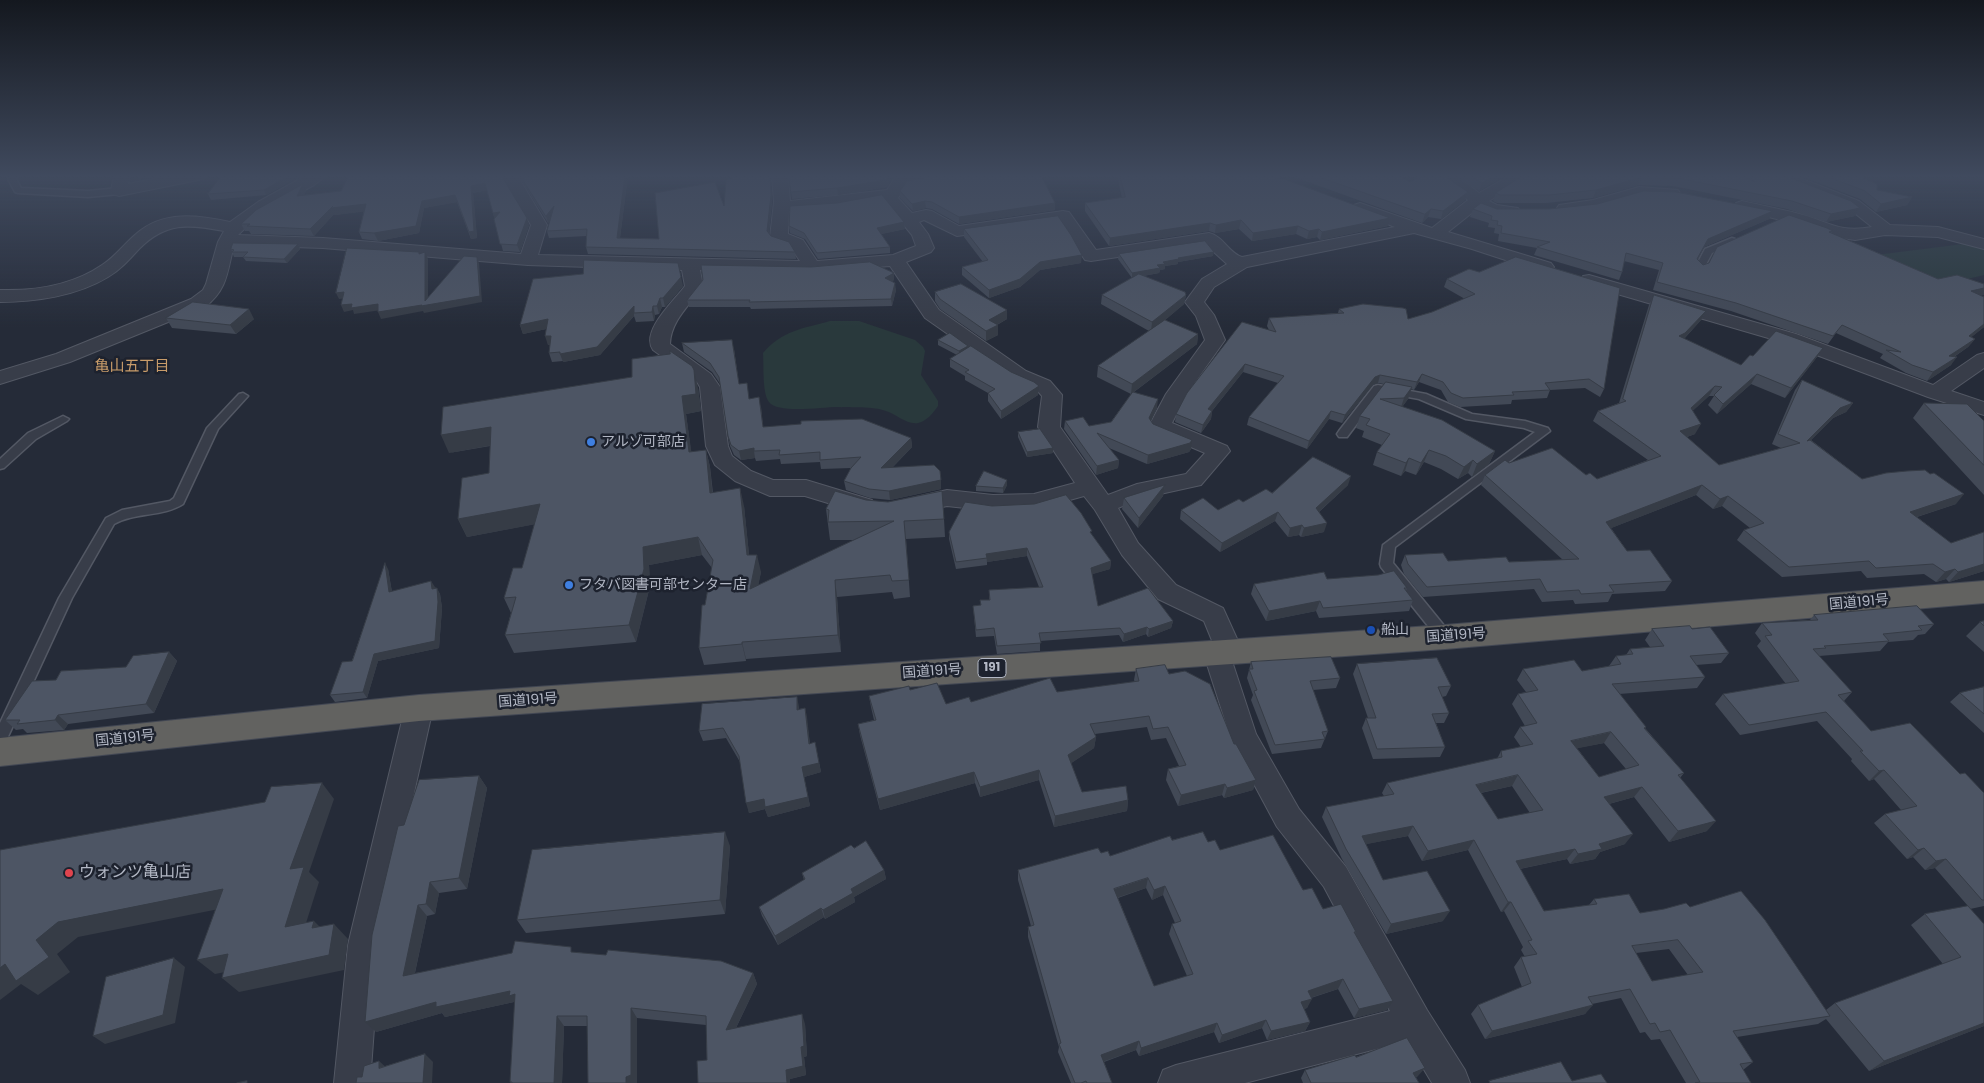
<!DOCTYPE html>
<html>
<head>
<meta charset="utf-8">
<style>
  body { margin:0 }
  canvas { display:block; background:#252b38 }
</style>
</head>
<body>
<canvas width="1984" height="1083"></canvas>
<script>
const c = document.querySelector('canvas').getContext('2d');
c.lineJoin = 'round';
function fill(path, color) { c.fillStyle = color; c.fill(path, 'evenodd'); }
function strokePath(path, color, width, dash) { c.strokeStyle = color; c.lineWidth = width; c.lineCap = dash ? 'butt' : 'round'; c.setLineDash(dash || []); c.stroke(path); }
function write(font, color, halo, rows, align = 'center') {
  c.font = font + ' Poppins,"Noto Sans JP",sans-serif'; c.lineWidth = 5; c.setLineDash([]); c.textBaseline = 'middle'; c.strokeStyle = halo; c.fillStyle = color; for (const [text, x, y, turn = 0] of rows) {
    c.save(); c.translate(x, y); c.rotate((+turn || 0) * Math.PI / 180); c.textAlign = isNaN(turn) ? turn : align; if (halo) c.strokeText(text, 0, 0); c.fillText(text, 0, 0); c.restore();
  }
}
const green = new Path2D(`
  M 1971,243 L 1984,247 L 1984,275 L 1942,285 L 1876,255 Z
  M 830,321 L 859,321 L 915,340 L 923,347 L 925,351 L 921,375 L 938,401 L 938,406 C 933,413 927,421 918,423 C 907,425 896,414 886,411 C 874,406 850,408 837,407 C 822,407 778,414 769,402 C 762,393 764,365 763,353 C 783,330 802,329 830,321 Z`);
const service = new Path2D(`
  M 10,175 L 18,175 L 16,179 L 21,188 L 88,191 L 119,188 L 123,191 L 119,194 L 88,197 L 18,193 L 15,192 L 8,179 Z
  M 1732,238 L 1735,239 L 1735,243 L 1712,253 L 1703,270 L 1697,270 L 1695,268 L 1705,249 Z
  M 1378,385 L 1426,394 L 1472,414 L 1525,421 L 1548,428 L 1550,431 L 1395,547 L 1393,563 L 1450,633 L 1452,637 L 1450,641 L 1445,642 L 1440,641 L 1381,567 L 1380,564 L 1383,545 L 1535,432 L 1524,428 L 1466,419 L 1419,399 L 1381,392 L 1347,437 L 1339,437 L 1337,434 L 1339,431 L 1374,386 Z
  M 243,393 L 248,396 L 218,429 L 183,504 C 163,517 135,512 114,524 L 72,598 L 5,743 L 0,745 L 0,723 L 59,598 L 106,518 L 122,510 L 170,501 L 174,498 L 207,428 L 239,394 Z
  M 63,416 L 69,419 L 67,421 L 36,439 L 4,468 L 0,469 L 0,459 L 28,433 Z`);
const minor = new Path2D(`
  M 114,175 L 130,175 L 128,184 L 172,175 L 206,175 L 204,178 L 198,180 L 119,196 L 113,194 L 111,191 Z
  M 307,175 L 327,175 L 314,185 L 259,215 L 238,235 L 323,238 L 521,254 L 531,225 L 501,175 L 517,175 L 547,225 L 538,255 L 800,261 L 791,248 L 773,241 L 770,237 L 774,202 L 772,175 L 788,175 L 790,201 L 887,190 L 894,179 L 900,177 L 952,175 L 950,178 L 944,180 L 906,186 L 898,198 L 912,213 L 926,210 L 932,211 L 959,226 L 1063,211 L 1069,212 L 1096,250 L 1209,233 C 1223,236 1229,253 1242,257 L 1395,227 L 1354,211 L 1352,208 L 1354,205 L 1360,203 L 1432,228 L 1468,200 L 1456,190 L 1431,175 C 1455,175 1461,178 1479,193 L 1511,175 L 1531,175 L 1489,201 L 1497,205 L 1518,208 L 1520,211 L 1518,214 L 1494,215 L 1478,208 L 1448,232 L 1551,263 L 1554,267 L 1551,271 L 1545,272 L 1539,271 L 1472,249 L 1414,233 L 1247,267 L 1214,287 L 1204,302 L 1214,315 L 1225,340 L 1186,395 L 1172,423 L 1227,446 L 1230,451 L 1201,485 L 1142,498 L 1118,508 L 1138,543 L 1176,585 L 1223,608 L 1243,652 L 1239,659 L 1232,661 L 1256,734 L 1299,809 L 1346,867 L 1427,1010 L 1465,1070 L 1470,1083 L 1432,1083 L 1407,1041 L 1245,1083 L 1158,1083 L 1163,1070 L 1176,1065 L 1390,1011 L 1324,887 L 1277,827 L 1233,745 L 1203,652 L 1207,645 L 1213,643 L 1204,621 L 1158,599 L 1122,555 L 1095,510 L 1084,496 L 1034,510 L 993,511 L 947,506 L 911,514 L 903,512 L 900,506 L 903,500 L 947,490 L 993,495 L 1034,494 L 1075,483 L 1038,427 L 1042,396 L 1036,389 L 1012,379 L 925,318 L 890,266 L 812,272 L 700,270 L 703,286 C 691,304 671,320 670,344 L 711,374 L 720,387 L 728,446 L 732,456 L 751,471 L 773,480 L 806,480 L 872,500 L 875,506 L 872,512 L 864,514 L 805,496 L 770,496 L 735,481 L 715,465 L 706,446 L 700,387 L 697,382 L 653,350 C 640,331 675,300 685,286 L 682,270 L 528,265 L 323,248 L 234,245 C 227,272 228,289 205,307 L 70,362 L 0,384 L 0,371 L 56,354 L 191,299 L 203,290 L 206,284 L 218,242 L 224,231 C 188,224 166,222 139,249 C 129,260 120,270 108,277 C 77,296 35,302 0,302 L 0,290 C 35,291 73,285 102,265 C 115,257 124,244 136,234 C 163,210 198,215 230,222 L 258,202 ZM 883,200 L 912,235 L 916,246 L 893,255 L 817,261 L 803,240 L 788,234 L 789,211 ZM 924,220 L 957,236 L 1059,222 L 1085,260 L 1091,261 L 1205,244 L 1227,264 L 1202,279 L 1185,302 L 1196,316 L 1205,340 L 1166,394 L 1149,426 L 1153,431 L 1205,453 L 1186,474 L 1137,484 L 1108,495 L 1060,427 L 1062,395 L 1050,381 L 1026,371 L 939,310 L 906,262 L 931,252 L 934,248 L 928,234 L 919,222 Z
  M 1768,175 L 1792,175 L 1859,201 L 1890,225 L 1938,227 L 1984,239 L 1984,249 L 1938,237 L 1885,235 L 1855,240 L 1828,236 L 1797,224 L 1736,209 L 1734,206 L 1736,203 L 1742,201 C 1764,206 1786,210 1807,216 C 1834,225 1842,232 1872,227 L 1847,207 L 1770,178 Z
  M 1639,187 L 1678,190 L 1680,193 L 1678,196 C 1665,200 1652,195 1639,197 C 1613,201 1586,218 1559,211 L 1557,208 L 1559,205 L 1593,200 Z
  M 1589,275 L 1796,334 L 1933,385 L 1977,355 L 1984,353 L 1984,368 L 1951,391 L 1984,402 L 1984,415 L 1928,397 L 1782,342 L 1583,284 L 1580,280 L 1583,276 Z
  M 419,697 L 429,700 L 433,708 L 380,945 L 370,1083 L 334,1083 L 348,945 L 405,708 L 409,700 Z`);
const trunk = new Path2D(`
  M 1984,581 L 1984,603 L 1445,649 L 419,721 L 0,766 L 0,738 L 419,695 L 1445,625 Z`);
const wall = new Path2D(`
  M 222,175 L 302,175 L 266,195 L 211,200 L 208,194 Z
  M 501,175 L 529,225 L 520,252 L 503,251 L 487,190 L 473,193 L 477,238 L 471,239 L 457,202 L 424,208 L 419,233 L 378,241 L 362,239 L 359,232 L 364,211 L 335,215 L 334,214 L 314,236 L 251,234 L 249,231 L 245,231 L 241,224 L 306,191 L 304,195 Z
  M 518,175 L 628,175 L 620,238 L 659,239 L 724,206 L 733,178 L 734,175 L 770,175 L 772,202 L 769,233 L 771,236 L 795,252 L 796,259 L 588,254 L 586,247 L 586,236 L 549,238 L 547,231 L 550,221 L 548,223 Z
  M 789,175 L 899,175 L 892,178 L 887,187 L 838,195 L 792,199 Z
  M 1117,175 L 1262,175 L 1388,226 L 1320,240 L 1317,237 L 1307,239 L 1296,234 L 1252,241 L 1239,229 L 1215,233 L 1209,231 L 1109,246 L 1085,211 L 1085,203 L 1122,198 Z
  M 1289,175 L 1397,175 L 1410,182 L 1468,192 L 1465,200 L 1441,219 L 1428,217 L 1422,223 Z
  M 1451,175 L 1506,175 L 1479,191 L 1458,177 Z
  M 1524,175 L 1783,175 L 1860,208 L 1855,216 L 1826,222 L 1787,209 L 1673,186 L 1638,185 L 1593,198 L 1546,203 L 1497,203 L 1493,201 L 1496,193 Z
  M 1798,175 L 1857,175 L 1877,190 L 1912,197 L 1907,205 L 1876,212 L 1860,199 Z
  M 900,191 L 1055,203 L 1055,210 L 959,224 L 932,209 L 926,208 L 913,211 L 900,198 Z
  M 1473,209 L 1773,211 L 1769,219 L 1704,247 L 1698,259 L 1703,265 L 1833,231 L 1832,233 L 1938,279 L 1984,297 L 1984,327 L 1971,337 L 1975,339 L 1968,347 L 1954,357 L 1951,365 L 1927,381 L 1906,373 L 1880,358 L 1883,354 L 1836,333 L 1828,344 L 1731,311 L 1653,290 L 1659,270 L 1624,261 L 1622,272 L 1619,280 L 1534,255 L 1537,248 L 1498,241 L 1499,234 L 1494,233 L 1495,228 L 1488,227 L 1489,223 L 1470,217 Z
  M 904,222 L 905,229 L 881,234 L 890,247 L 890,253 L 818,259 L 805,239 L 790,233 L 789,226 Z
  M 964,229 L 1081,263 L 1040,270 L 1020,287 L 989,298 L 962,275 L 962,267 L 983,262 L 964,237 Z
  M 298,244 L 300,249 L 287,263 L 246,261 L 243,257 L 234,257 L 231,249 Z
  M 1119,254 L 1213,256 L 1178,262 L 1178,264 L 1165,266 L 1165,269 L 1160,270 L 1159,273 L 1143,276 L 1186,295 L 1184,304 L 1165,320 L 1198,334 L 1197,344 L 1134,392 L 1157,408 L 1151,421 L 1153,424 L 1191,449 L 1189,452 L 1147,464 L 1109,448 L 1119,460 L 1118,468 L 1096,475 L 1064,429 L 1065,421 L 1089,426 L 1111,422 L 1131,394 L 1097,377 L 1098,366 L 1149,331 L 1101,304 L 1102,295 L 1133,277 L 1132,278 L 1118,259 Z
  M 1469,269 L 1604,389 L 1600,397 L 1585,388 L 1550,390 L 1547,398 L 1512,400 L 1511,404 L 1460,407 L 1448,402 L 1441,390 L 1419,382 L 1414,390 L 1411,389 L 1408,399 L 1402,407 L 1495,451 L 1489,464 L 1472,477 L 1468,473 L 1458,479 L 1441,469 L 1424,462 L 1416,475 L 1405,471 L 1401,476 L 1373,465 L 1377,452 L 1382,445 L 1362,437 L 1364,431 L 1356,428 L 1360,416 L 1384,384 L 1378,383 L 1373,385 L 1342,423 L 1329,419 L 1307,449 L 1247,425 L 1249,417 L 1278,383 L 1243,372 L 1212,411 L 1211,419 L 1201,433 L 1175,422 L 1176,414 L 1269,330 L 1267,326 L 1269,318 L 1338,313 L 1339,309 L 1408,319 L 1432,312 L 1465,299 L 1444,287 L 1447,279 Z
  M 894,273 L 894,280 L 892,281 L 896,290 L 892,306 L 751,309 L 750,307 L 689,307 L 687,300 Z
  M 683,286 L 665,307 L 662,307 L 659,314 L 655,315 L 654,321 L 636,322 L 634,316 L 600,355 L 563,362 L 563,361 L 552,362 L 549,353 L 550,345 L 548,345 L 546,329 L 523,334 L 520,325 Z
  M 935,292 L 1007,319 L 997,325 L 998,335 L 986,341 L 940,309 L 935,301 Z
  M 1654,295 L 1706,311 L 1701,320 L 1684,339 L 1741,365 L 1753,356 L 1823,348 L 1817,357 L 1785,398 L 1751,384 L 1717,414 L 1708,405 L 1714,396 L 1709,396 L 1692,411 L 1695,434 L 1687,437 L 1719,465 L 1781,448 L 1772,444 L 1795,390 L 1802,380 L 1853,403 L 1846,412 L 1833,418 L 1811,440 L 1862,479 L 1956,504 L 1917,517 L 1951,543 L 1984,532 L 1984,571 L 1949,582 L 1946,579 L 1936,582 L 1924,574 L 1867,578 L 1861,571 L 1782,577 L 1737,540 L 1744,530 L 1750,528 L 1722,506 L 1713,509 L 1696,495 L 1611,528 L 1627,551 L 1672,581 L 1665,591 L 1612,594 L 1608,602 L 1575,604 L 1573,600 L 1542,602 L 1534,589 L 1423,597 L 1404,574 L 1401,565 L 1405,555 L 1448,561 L 1509,562 L 1563,560 L 1481,485 L 1485,475 L 1509,463 L 1586,475 L 1597,479 L 1648,460 L 1593,421 L 1598,411 L 1619,403 L 1649,305 Z
  M 166,318 L 254,319 L 236,334 L 172,328 Z
  M 938,340 L 968,346 L 968,348 L 1038,395 L 1001,419 L 988,401 L 988,393 L 965,380 L 965,376 L 950,367 L 950,359 L 957,355 L 938,345 Z
  M 682,343 L 734,349 L 739,384 L 749,399 L 761,407 L 763,427 L 911,438 L 912,447 L 892,468 L 941,489 L 890,500 L 870,498 L 846,490 L 844,481 L 851,468 L 821,469 L 820,462 L 781,464 L 780,459 L 756,461 L 755,458 L 741,460 L 734,455 L 730,446 L 728,436 L 721,385 L 712,372 L 684,352 Z
  M 698,388 L 701,411 L 686,414 L 691,452 L 706,450 L 710,467 L 713,493 L 744,506 L 749,555 L 761,572 L 758,585 L 856,540 L 830,540 L 826,509 L 866,500 L 944,519 L 945,537 L 906,539 L 910,597 L 894,599 L 892,592 L 837,597 L 841,652 L 746,659 L 746,661 L 704,665 L 699,648 L 705,605 L 712,568 L 702,555 L 649,565 L 650,586 L 636,642 L 514,653 L 505,635 L 511,613 L 504,598 L 522,568 L 535,524 L 467,537 L 458,519 L 489,473 L 490,446 L 449,453 Z
  M 1924,403 L 1984,421 L 1984,495 L 1913,418 Z
  M 1018,432 L 1053,448 L 1053,453 L 1027,457 L 1018,437 Z
  M 1007,480 L 1007,485 L 1003,493 L 976,491 L 976,486 Z
  M 1165,485 L 1163,496 L 1138,528 L 1122,509 L 1124,498 Z
  M 1348,485 L 1319,512 L 1324,532 L 1301,537 L 1299,535 L 1288,537 L 1275,521 L 1220,552 L 1180,519 L 1181,510 L 1218,510 L 1272,493 Z
  M 949,532 L 1092,535 L 1111,561 L 1110,569 L 1092,574 L 1098,606 L 1173,621 L 1171,628 L 1148,637 L 1146,634 L 1123,642 L 1119,635 L 1040,641 L 1040,651 L 997,654 L 994,636 L 976,637 L 973,606 L 980,605 L 989,600 L 989,590 L 1039,587 L 1027,556 L 987,562 L 987,565 L 956,569 L 949,539 Z
  M 388,569 L 392,592 L 435,587 L 440,594 L 442,608 L 439,648 L 378,661 L 367,698 L 335,702 L 330,695 L 352,661 Z
  M 1327,579 L 1407,588 L 1406,591 L 1413,600 L 1409,611 L 1319,618 L 1316,611 L 1266,621 L 1251,594 L 1254,584 Z
  M 1814,615 L 1934,624 L 1925,634 L 1918,635 L 1913,640 L 1888,642 L 1880,651 L 1819,656 L 1852,692 L 1844,701 L 1871,731 L 1960,774 L 1984,793 L 1984,906 L 1970,909 L 1984,1026 L 1869,1071 L 1826,1019 L 1818,1024 L 1737,1037 L 1753,1062 L 1743,1070 L 1751,1083 L 1686,1083 L 1660,1039 L 1651,1040 L 1645,1032 L 1640,1033 L 1621,998 L 1592,1004 L 1585,1014 L 1485,1039 L 1471,1014 L 1478,1005 L 1522,987 L 1514,967 L 1521,957 L 1525,957 L 1521,950 L 1523,947 L 1504,911 L 1501,912 L 1468,850 L 1422,861 L 1408,836 L 1366,844 L 1383,880 L 1443,921 L 1386,934 L 1342,859 L 1322,817 L 1326,807 L 1384,796 L 1382,793 L 1387,783 L 1497,759 L 1501,751 L 1521,747 L 1514,737 L 1520,727 L 1525,726 L 1512,704 L 1518,694 L 1526,692 L 1517,680 L 1523,669 L 1582,671 L 1609,666 L 1616,656 L 1626,655 L 1630,649 L 1650,647 L 1645,640 L 1652,629 L 1692,629 L 1729,653 L 1721,663 L 1696,665 L 1705,677 L 1697,688 L 1619,694 L 1646,727 L 1645,728 L 1684,773 L 1680,778 L 1707,831 L 1669,842 L 1634,797 L 1609,804 L 1625,844 L 1600,852 L 1595,859 L 1570,864 L 1567,859 L 1520,869 L 1544,911 L 1589,905 L 1594,899 L 1640,913 L 1690,907 L 1826,1010 L 1835,1003 L 1943,964 L 1911,925 L 1925,914 L 1968,906 L 1935,868 L 1925,870 L 1913,857 L 1907,859 L 1874,823 L 1885,814 L 1901,810 L 1874,779 L 1869,781 L 1851,761 L 1852,759 L 1817,721 L 1740,735 L 1715,704 L 1723,694 L 1786,684 L 1757,646 L 1761,641 L 1755,633 L 1762,623 L 1810,620 ZM 1604,743 L 1626,769 L 1599,777 L 1577,748 ZM 1512,786 L 1530,813 L 1498,819 L 1481,793 ZM 1669,949 L 1688,975 L 1652,981 L 1636,953 Z
  M 1984,621 L 1984,652 L 1966,636 L 1980,622 Z
  M 169,652 L 177,661 L 154,713 L 68,724 L 64,730 L 27,733 L 23,729 L 16,730 L 5,720 L 56,680 L 126,667 Z
  M 1251,662 L 1340,678 L 1336,688 L 1313,690 L 1328,731 L 1321,748 L 1272,754 L 1251,700 L 1253,695 L 1247,678 Z
  M 1357,664 L 1451,686 L 1446,696 L 1442,697 L 1449,713 L 1444,723 L 1436,723 L 1445,747 L 1440,757 L 1373,759 L 1362,728 L 1366,718 L 1368,718 L 1353,674 Z
  M 1136,669 L 1169,674 L 1234,744 L 1256,780 L 1253,790 L 1224,798 L 1222,795 L 1178,806 L 1166,780 L 1168,769 L 1179,766 L 1166,738 L 1151,740 L 1147,727 L 1095,734 L 1096,737 L 1094,748 L 1071,763 L 1082,792 L 1128,800 L 1127,811 L 1054,827 L 1039,780 L 980,797 L 975,783 L 880,810 L 860,735 L 858,724 L 874,720 L 871,707 L 869,696 L 910,690 L 946,704 L 971,702 L 1057,692 L 1135,682 L 1134,680 Z
  M 1984,687 L 1984,733 L 1950,702 L 1960,693 Z
  M 799,707 L 799,709 L 805,708 L 810,744 L 815,742 L 821,772 L 804,777 L 810,806 L 768,817 L 765,809 L 749,813 L 740,762 L 726,738 L 703,741 L 699,731 Z
  M 479,776 L 487,788 L 467,889 L 439,893 L 435,914 L 427,916 L 415,973 L 575,952 L 753,973 L 757,984 L 736,1028 L 805,1024 L 807,1056 L 804,1057 L 806,1075 L 790,1079 L 790,1083 L 698,1083 L 707,1060 L 706,1025 L 637,1018 L 587,1026 L 564,1026 L 562,1083 L 511,1083 L 510,1082 L 515,1003 L 514,1002 L 445,1017 L 442,1013 L 376,1032 L 404,825 Z
  M 1172,840 L 1208,842 L 1220,850 L 1303,890 L 1323,909 L 1356,932 L 1355,934 L 1387,1010 L 1354,1018 L 1338,989 L 1311,998 L 1307,1008 L 1304,1009 L 1310,1022 L 1305,1031 L 1267,1040 L 1262,1028 L 1219,1043 L 1214,1032 L 1139,1056 L 1136,1050 L 1104,1062 L 1112,1083 L 1071,1083 L 1058,1052 L 1059,1047 L 1028,937 L 1028,927 L 1031,926 L 1018,880 L 1018,870 L 1101,853 L 1110,856 ZM 1146,888 L 1152,900 L 1163,895 L 1175,923 L 1172,924 L 1169,934 L 1187,976 L 1154,986 L 1118,898 Z
  M 730,846 L 725,914 L 526,933 L 517,920 Z
  M 854,848 L 884,870 L 886,879 L 854,897 L 855,902 L 825,919 L 824,917 L 778,945 L 762,916 L 759,907 L 804,880 L 802,873 Z
  M 1356,1057 L 1418,1076 L 1416,1077 L 1419,1083 L 1303,1083 L 1301,1078 L 1305,1070 Z`);
const shadedWall = new Path2D(`
  M 138,175 L 164,175 L 140,180 Z
  M 290,175 L 302,175 L 266,195 L 264,190 Z
  M 625,175 L 628,175 L 619,245 L 617,238 Z
  M 770,175 L 772,202 L 768,238 L 767,231 Z
  M 889,175 L 899,175 L 892,178 L 887,187 L 838,195 L 837,188 Z
  M 1495,175 L 1506,175 L 1479,191 L 1482,183 Z
  M 1642,177 L 1638,185 L 1593,198 L 1596,190 Z
  M 485,183 L 487,190 L 473,193 L 477,238 L 471,239 L 469,232 L 471,186 Z
  M 303,184 L 306,191 L 300,203 L 297,196 Z
  M 1468,192 L 1465,200 L 1441,219 L 1443,211 Z
  M 455,195 L 458,202 L 424,208 L 419,233 L 378,241 L 374,233 L 422,201 Z
  M 1912,197 L 1907,205 L 1876,212 L 1881,204 Z
  M 925,201 L 926,208 L 913,211 L 912,204 Z
  M 1055,203 L 1055,210 L 959,224 L 959,217 Z
  M 366,204 L 369,211 L 335,215 L 334,214 L 314,236 L 310,229 L 333,206 Z
  M 554,206 L 556,213 L 548,223 L 546,216 Z
  M 1860,208 L 1855,216 L 1826,222 L 1831,214 Z
  M 1431,209 L 1428,217 L 1422,223 L 1425,214 Z
  M 1773,211 L 1769,219 L 1704,247 L 1708,239 Z
  M 500,212 L 495,221 L 493,213 Z
  M 527,218 L 529,225 L 520,252 L 517,245 Z
  M 1390,218 L 1388,226 L 1320,240 L 1322,232 Z
  M 1241,220 L 1239,229 L 1215,233 L 1216,225 Z
  M 904,222 L 905,229 L 877,235 L 877,228 Z
  M 1210,223 L 1209,231 L 1109,246 L 1110,238 Z
  M 1298,226 L 1296,234 L 1252,241 L 1253,233 Z
  M 1319,229 L 1317,237 L 1307,239 L 1309,231 Z
  M 298,244 L 300,249 L 287,263 L 284,259 Z
  M 425,252 L 428,259 L 428,305 L 477,257 L 479,263 L 482,302 L 424,313 L 423,311 L 381,319 L 378,312 Z
  M 1214,252 L 1213,256 L 1178,262 L 1178,264 L 1165,266 L 1165,269 L 1160,270 L 1159,273 L 1132,278 L 1132,273 L 1157,265 L 1163,262 L 1178,258 Z
  M 1082,255 L 1081,263 L 1040,270 L 1020,287 L 989,298 L 989,290 L 1040,262 Z
  M 678,263 L 683,286 L 665,307 L 663,298 Z
  M 894,273 L 894,280 L 886,285 L 885,278 Z
  M 895,283 L 896,290 L 892,306 L 891,299 Z
  M 1984,288 L 1984,295 L 1965,299 L 1971,291 Z
  M 344,292 L 347,298 L 339,299 L 336,293 Z
  M 1186,295 L 1184,304 L 1151,332 L 1152,322 Z
  M 660,298 L 662,307 L 659,314 L 657,306 Z
  M 352,304 L 378,304 L 381,310 L 354,314 L 353,310 L 344,312 L 341,305 Z
  M 634,306 L 634,316 L 600,355 L 563,362 L 560,354 Z
  M 653,306 L 655,315 L 654,321 L 652,312 Z
  M 249,309 L 254,319 L 236,334 L 230,325 Z
  M 1007,310 L 1007,319 L 989,329 L 989,320 Z
  M 1706,311 L 1701,320 L 1680,343 L 1679,336 Z
  M 548,319 L 551,328 L 523,334 L 520,325 Z
  M 1984,324 L 1984,327 L 1963,344 L 1969,336 Z
  M 998,325 L 998,335 L 986,341 L 986,331 Z
  M 1198,334 L 1197,344 L 1131,394 L 1132,384 Z
  M 545,336 L 551,336 L 554,344 L 548,345 Z
  M 1975,339 L 1968,347 L 1943,364 L 1949,356 Z
  M 968,346 L 968,351 L 959,356 L 959,351 Z
  M 1823,348 L 1817,357 L 1785,398 L 1791,388 Z
  M 1957,357 L 1951,365 L 1927,381 L 1933,372 Z
  M 1245,364 L 1243,372 L 1207,417 L 1208,409 Z
  M 694,370 L 698,388 L 701,411 L 686,414 L 694,470 L 689,452 L 682,396 Z
  M 1422,374 L 1419,382 L 1414,390 L 1417,382 Z
  M 1757,374 L 1751,384 L 1717,414 L 1723,404 Z
  M 1380,375 L 1378,383 L 1373,385 L 1342,423 L 1345,415 L 1375,377 Z
  M 1039,386 L 1038,395 L 1001,419 L 1001,411 Z
  M 1715,386 L 1709,396 L 1685,418 L 1691,408 Z
  M 1412,387 L 1408,399 L 1400,410 L 1404,398 Z
  M 1158,399 L 1157,408 L 1148,427 L 1149,418 Z
  M 1853,403 L 1846,412 L 1833,418 L 1800,451 L 1807,441 L 1840,408 Z
  M 1212,411 L 1211,419 L 1201,433 L 1203,425 Z
  M 1331,411 L 1329,419 L 1307,449 L 1309,441 Z
  M 1701,424 L 1695,434 L 1675,441 L 1680,431 Z
  M 491,427 L 499,444 L 449,453 L 441,435 Z
  M 911,438 L 912,447 L 882,478 L 881,468 Z
  M 1192,440 L 1191,449 L 1189,452 L 1147,464 L 1148,455 Z
  M 754,448 L 754,451 L 755,458 L 741,460 L 739,451 Z
  M 1053,448 L 1053,453 L 1027,457 L 1027,452 Z
  M 706,450 L 710,467 L 714,511 L 710,493 Z
  M 1429,450 L 1424,462 L 1416,475 L 1421,463 Z
  M 1495,451 L 1489,464 L 1472,477 L 1477,464 Z
  M 1409,458 L 1405,471 L 1401,476 L 1406,463 Z
  M 1119,460 L 1118,468 L 1096,475 L 1097,466 Z
  M 1473,460 L 1468,473 L 1458,479 L 1464,467 Z
  M 1351,476 L 1348,485 L 1313,517 L 1316,508 Z
  M 941,480 L 941,489 L 890,500 L 889,491 Z
  M 1007,480 L 1007,485 L 1003,493 L 1003,488 Z
  M 1165,485 L 1163,496 L 1138,528 L 1139,518 Z
  M 1702,485 L 1696,495 L 1601,532 L 1606,522 Z
  M 740,488 L 744,506 L 751,573 L 747,555 Z
  M 1964,494 L 1956,504 L 1901,522 L 1910,512 Z
  M 1728,496 L 1722,506 L 1713,509 L 1720,499 Z
  M 540,504 L 547,522 L 467,537 L 458,519 Z
  M 1278,512 L 1275,521 L 1220,552 L 1222,543 Z
  M 1327,523 L 1324,532 L 1301,537 L 1304,528 Z
  M 1302,525 L 1299,535 L 1288,537 L 1290,528 Z
  M 698,537 L 702,555 L 649,565 L 650,586 L 636,642 L 629,625 L 643,547 Z
  M 1027,548 L 1027,556 L 987,562 L 986,554 Z
  M 757,555 L 761,572 L 754,607 L 750,589 Z
  M 1111,561 L 1110,569 L 1090,575 L 1091,568 Z
  M 385,563 L 388,569 L 393,599 L 389,592 Z
  M 1984,564 L 1984,571 L 1949,582 L 1958,572 Z
  M 1955,569 L 1946,579 L 1936,582 L 1945,572 Z
  M 835,580 L 837,597 L 841,652 L 838,635 Z
  M 431,581 L 435,587 L 435,596 L 432,589 Z
  M 437,588 L 440,594 L 442,608 L 439,648 L 378,661 L 367,698 L 363,692 L 374,654 Z
  M 1320,601 L 1316,611 L 1266,621 L 1269,611 Z
  M 1173,621 L 1171,628 L 1148,637 L 1149,629 Z
  M 1147,627 L 1146,634 L 1123,642 L 1124,634 Z
  M 742,642 L 746,659 L 746,661 L 742,644 Z
  M 169,652 L 177,661 L 154,713 L 146,704 Z
  M 797,697 L 799,707 L 799,719 L 797,710 Z
  M 805,708 L 807,717 L 811,754 L 809,744 Z
  M 58,715 L 68,724 L 64,730 L 55,720 Z
  M 1611,732 L 1604,743 L 1564,751 L 1571,741 Z
  M 1096,737 L 1094,748 L 1067,766 L 1068,755 Z
  M 819,763 L 821,772 L 804,777 L 810,806 L 768,817 L 765,809 L 749,813 L 746,803 L 802,767 Z
  M 1039,770 L 1039,780 L 980,797 L 980,787 Z
  M 1884,770 L 1874,779 L 1869,781 L 1879,771 Z
  M 974,772 L 975,783 L 880,810 L 878,799 Z
  M 1518,775 L 1512,786 L 1470,795 L 1476,785 Z
  M 479,776 L 487,788 L 467,889 L 459,878 Z
  M 1256,780 L 1253,790 L 1224,798 L 1227,788 Z
  M 322,783 L 334,799 L 309,872 L 319,882 L 300,942 L 285,927 L 290,869 Z
  M 1225,784 L 1222,795 L 1178,806 L 1181,795 Z
  M 1642,787 L 1634,797 L 1597,807 L 1604,797 Z
  M 1128,800 L 1127,811 L 1054,827 L 1055,816 Z
  M 1716,821 L 1707,831 L 1669,842 L 1678,831 Z
  M 1413,826 L 1408,836 L 1357,846 L 1362,836 Z
  M 725,832 L 730,846 L 725,914 L 720,900 Z
  M 1633,834 L 1625,844 L 1600,852 L 1595,859 L 1570,864 L 1578,854 L 1599,844 Z
  M 1474,840 L 1468,850 L 1422,861 L 1428,851 Z
  M 1924,848 L 1913,857 L 1907,859 L 1918,850 Z
  M 1575,849 L 1567,859 L 1509,871 L 1516,861 Z
  M 1946,859 L 1935,868 L 1925,870 L 1936,861 Z
  M 884,870 L 886,879 L 854,897 L 855,902 L 825,919 L 823,910 L 851,889 Z
  M 1148,878 L 1146,888 L 1113,899 L 1114,889 Z
  M 430,882 L 439,893 L 435,914 L 426,904 Z
  M 1165,886 L 1163,895 L 1152,900 L 1154,890 Z
  M 223,889 L 239,905 L 78,937 L 57,954 L 70,972 L 38,995 L 21,984 L 0,1000 L 0,968 L 58,922 Z
  M 1508,902 L 1511,902 L 1504,911 L 1501,912 Z
  M 418,905 L 427,916 L 412,986 L 403,976 Z
  M 821,908 L 824,917 L 778,945 L 775,936 Z
  M 1450,911 L 1443,921 L 1386,934 L 1391,924 Z
  M 314,921 L 329,936 L 312,928 Z
  M 334,924 L 348,939 L 344,970 L 239,992 L 222,978 Z
  M 228,954 L 245,968 L 215,974 L 197,960 Z
  M 174,958 L 185,967 L 175,1023 L 105,1044 L 93,1036 Z
  M 753,973 L 757,984 L 730,1040 L 726,1030 Z
  M 1343,979 L 1338,989 L 1303,1000 L 1308,991 Z
  M 510,991 L 515,994 L 517,1006 L 514,1002 L 445,1017 L 442,1013 L 376,1032 L 365,1022 L 436,1002 Z
  M 1312,999 L 1307,1008 L 1296,1011 L 1301,1002 Z
  M 1393,1001 L 1387,1010 L 1354,1018 L 1359,1009 Z
  M 1593,1005 L 1585,1014 L 1485,1039 L 1492,1031 Z
  M 631,1008 L 637,1018 L 637,1083 L 626,1083 Z
  M 802,1014 L 805,1024 L 807,1056 L 804,1057 L 806,1075 L 790,1079 L 790,1083 L 787,1083 L 786,1070 L 801,1047 Z
  M 557,1016 L 564,1026 L 562,1083 L 554,1083 Z
  M 1266,1020 L 1262,1028 L 1219,1043 L 1222,1035 Z
  M 1310,1022 L 1305,1031 L 1267,1040 L 1271,1031 Z
  M 1217,1023 L 1214,1032 L 1139,1056 L 1141,1048 Z
  M 1984,1023 L 1984,1026 L 1869,1071 L 1884,1061 Z
  M 1139,1041 L 1136,1050 L 1099,1063 L 1101,1055 Z
  M 425,1054 L 433,1062 L 432,1083 L 423,1083 Z
  M 379,1061 L 388,1069 L 379,1068 Z
  M 1425,1068 L 1418,1076 L 1407,1081 L 1413,1073 Z`);
const building = new Path2D(`
  M 222,175 L 290,175 L 264,190 L 208,194 Z
  M 349,175 L 501,175 L 527,218 L 517,245 L 500,244 L 494,219 L 500,212 L 493,213 L 485,183 L 471,186 L 474,231 L 469,232 L 455,195 L 422,201 L 416,226 L 374,233 L 359,232 L 366,204 L 331,208 L 333,206 L 310,229 L 247,226 L 250,224 L 241,224 L 256,210 L 303,184 L 297,196 L 341,191 Z
  M 520,175 L 625,175 L 617,238 L 659,239 L 655,193 L 715,182 L 724,206 L 726,180 L 733,178 L 734,175 L 770,175 L 771,195 L 767,231 L 771,236 L 789,242 L 795,252 L 586,247 L 587,229 L 547,231 L 554,206 L 546,216 Z
  M 789,175 L 889,175 L 886,180 L 837,188 L 791,192 Z
  M 941,175 L 1041,175 L 1055,203 L 959,217 L 932,202 L 925,201 L 912,204 L 900,191 L 907,181 Z
  M 1120,175 L 1262,175 L 1284,179 L 1390,218 L 1322,232 L 1319,229 L 1309,231 L 1298,226 L 1253,233 L 1241,220 L 1216,225 L 1210,223 L 1110,238 L 1085,203 L 1125,197 Z
  M 1314,175 L 1397,175 L 1410,182 L 1422,175 L 1443,175 L 1468,192 L 1443,211 L 1431,209 L 1425,214 Z
  M 1471,175 L 1495,175 L 1482,183 Z
  M 1524,175 L 1740,175 L 1755,182 L 1749,175 L 1783,175 L 1851,201 L 1860,208 L 1831,214 L 1792,201 L 1677,178 L 1642,177 L 1596,190 L 1549,195 L 1500,195 L 1496,193 Z
  M 1823,175 L 1857,175 L 1877,184 L 1877,190 L 1912,197 L 1881,204 L 1865,191 Z
  M 1644,191 L 1676,192 L 1773,211 L 1708,239 L 1697,259 L 1703,265 L 1709,263 L 1717,247 L 1789,215 L 1827,228 L 1833,231 L 1829,232 L 1938,279 L 1957,275 L 1984,284 L 1984,288 L 1971,291 L 1984,297 L 1984,324 L 1969,336 L 1975,339 L 1949,356 L 1957,357 L 1933,372 L 1912,365 L 1886,350 L 1901,352 L 1842,325 L 1833,336 L 1736,303 L 1657,282 L 1663,263 L 1626,253 L 1622,272 L 1537,247 L 1550,242 L 1501,233 L 1502,226 L 1497,225 L 1498,221 L 1491,220 L 1492,216 L 1473,209 L 1481,203 L 1497,209 L 1549,209 L 1597,204 Z
  M 882,195 L 904,222 L 877,228 L 890,247 L 817,253 L 804,233 L 789,226 L 790,206 L 837,203 Z
  M 1058,216 L 1071,235 L 1082,255 L 1040,262 L 1020,279 L 989,290 L 962,267 L 988,260 L 964,229 Z
  M 1205,241 L 1214,252 L 1178,258 L 1179,259 L 1163,262 L 1165,264 L 1157,265 L 1160,268 L 1132,273 L 1119,254 Z
  M 233,243 L 298,244 L 284,259 L 280,259 L 243,257 L 248,252 L 232,252 L 234,250 L 231,249 Z
  M 347,248 L 419,252 L 419,254 L 425,252 L 425,301 L 464,256 L 477,257 L 480,296 L 421,306 L 422,305 L 378,312 L 378,304 L 351,308 L 352,304 L 341,305 L 344,292 L 336,293 Z
  M 1516,257 L 1620,288 L 1604,389 L 1589,379 L 1545,383 L 1550,390 L 1512,392 L 1514,395 L 1463,398 L 1451,393 L 1443,382 L 1422,374 L 1417,382 L 1380,375 L 1375,377 L 1345,415 L 1331,411 L 1309,441 L 1249,417 L 1284,376 L 1245,364 L 1208,409 L 1212,411 L 1203,425 L 1176,414 L 1187,393 L 1242,322 L 1276,332 L 1269,318 L 1344,313 L 1339,309 L 1363,304 L 1403,308 L 1406,309 L 1408,319 L 1432,312 L 1475,294 L 1447,279 L 1469,269 L 1479,272 Z
  M 584,260 L 678,263 L 681,277 L 663,298 L 660,298 L 657,306 L 653,306 L 652,312 L 634,313 L 634,306 L 597,347 L 560,354 L 560,352 L 549,353 L 551,336 L 545,336 L 548,319 L 520,325 L 533,279 L 583,274 Z
  M 870,262 L 894,273 L 885,278 L 895,283 L 891,299 L 749,302 L 750,300 L 687,300 L 703,280 L 701,265 L 811,267 Z
  M 1139,274 L 1185,292 L 1186,295 L 1152,322 L 1102,295 Z
  M 961,284 L 1007,310 L 989,320 L 998,325 L 986,331 L 940,299 L 935,292 Z
  M 1654,295 L 1706,311 L 1685,333 L 1679,336 L 1741,365 L 1750,355 L 1753,356 L 1776,331 L 1823,348 L 1791,388 L 1757,374 L 1723,404 L 1714,395 L 1722,387 L 1715,386 L 1691,408 L 1701,424 L 1680,431 L 1719,465 L 1800,443 L 1778,434 L 1802,380 L 1853,403 L 1840,408 L 1807,441 L 1810,440 L 1862,479 L 1886,473 L 1907,471 L 1925,470 L 1930,474 L 1934,473 L 1964,494 L 1910,512 L 1951,543 L 1984,532 L 1984,564 L 1958,572 L 1955,569 L 1945,572 L 1933,564 L 1876,568 L 1869,561 L 1789,567 L 1744,530 L 1764,523 L 1728,496 L 1720,499 L 1702,485 L 1606,522 L 1627,551 L 1650,550 L 1672,581 L 1609,585 L 1614,592 L 1581,594 L 1579,590 L 1547,592 L 1540,579 L 1427,587 L 1408,564 L 1405,555 L 1443,553 L 1448,561 L 1506,557 L 1509,562 L 1579,559 L 1485,475 L 1505,460 L 1509,463 L 1552,448 L 1586,475 L 1590,473 L 1597,479 L 1661,456 L 1598,411 L 1626,401 L 1623,399 Z
  M 193,302 L 249,309 L 230,325 L 166,318 Z
  M 1165,320 L 1198,334 L 1132,384 L 1098,366 Z
  M 950,333 L 968,346 L 959,351 L 938,340 Z
  M 732,340 L 739,384 L 747,383 L 749,399 L 759,397 L 763,427 L 801,424 L 801,421 L 862,419 L 911,438 L 881,468 L 934,465 L 940,471 L 941,480 L 889,491 L 869,489 L 844,481 L 851,468 L 861,457 L 820,460 L 820,452 L 779,455 L 780,450 L 754,451 L 754,448 L 739,451 L 731,445 L 728,436 L 719,377 L 710,363 L 682,343 Z
  M 971,346 L 1011,372 L 1034,382 L 1039,386 L 1001,411 L 988,393 L 995,389 L 965,372 L 969,370 L 950,359 Z
  M 670,351 L 692,366 L 694,370 L 696,394 L 682,396 L 689,452 L 706,450 L 710,493 L 740,488 L 747,555 L 757,555 L 750,589 L 894,521 L 828,522 L 829,510 L 826,509 L 835,491 L 866,500 L 888,502 L 942,491 L 944,519 L 904,521 L 909,580 L 892,581 L 890,575 L 835,580 L 838,635 L 742,642 L 742,644 L 699,648 L 702,605 L 705,605 L 713,560 L 698,537 L 643,547 L 644,569 L 629,625 L 505,635 L 516,597 L 504,598 L 513,568 L 522,568 L 540,504 L 458,519 L 462,478 L 489,473 L 491,427 L 441,435 L 443,407 L 632,377 L 632,359 L 670,354 Z
  M 1386,382 L 1412,387 L 1404,398 L 1380,399 L 1442,420 L 1495,451 L 1477,464 L 1473,460 L 1464,467 L 1446,456 L 1429,450 L 1421,463 L 1409,458 L 1406,463 L 1377,452 L 1390,434 L 1366,425 L 1370,419 L 1360,416 Z
  M 1133,392 L 1158,399 L 1149,418 L 1153,424 L 1192,440 L 1190,443 L 1148,455 L 1097,433 L 1119,460 L 1097,466 L 1065,421 L 1083,417 L 1089,426 L 1111,422 Z
  M 1924,403 L 1967,404 L 1984,421 L 1984,465 Z
  M 1040,429 L 1053,448 L 1027,452 L 1018,432 Z
  M 1313,457 L 1351,476 L 1316,508 L 1327,523 L 1304,528 L 1302,525 L 1290,528 L 1278,512 L 1222,543 L 1181,510 L 1203,498 L 1218,510 L 1239,499 L 1243,502 L 1266,489 L 1272,493 Z
  M 984,471 L 1007,480 L 1003,488 L 976,486 Z
  M 1165,485 L 1139,518 L 1124,498 Z
  M 1066,495 L 1081,513 L 1092,531 L 1090,532 L 1111,561 L 1091,568 L 1098,606 L 1148,588 L 1173,621 L 1149,629 L 1147,627 L 1124,634 L 1120,628 L 1039,633 L 1041,643 L 997,646 L 994,628 L 976,630 L 973,606 L 981,605 L 980,600 L 990,600 L 989,590 L 1043,587 L 1027,548 L 986,554 L 987,558 L 956,562 L 949,532 L 965,502 L 992,506 L 1034,504 Z
  M 385,563 L 389,592 L 431,581 L 432,589 L 437,588 L 438,602 L 435,641 L 374,654 L 363,692 L 330,695 L 342,662 L 352,661 Z
  M 1394,571 L 1407,588 L 1404,588 L 1413,600 L 1323,608 L 1320,601 L 1269,611 L 1254,584 L 1324,572 L 1327,579 L 1378,575 Z
  M 1917,606 L 1934,624 L 1918,626 L 1922,630 L 1883,634 L 1889,641 L 1824,646 L 1826,648 L 1813,649 L 1852,692 L 1838,695 L 1871,731 L 1910,723 L 1960,774 L 1965,773 L 1984,793 L 1984,900 L 1982,900 L 1946,859 L 1936,861 L 1924,848 L 1918,850 L 1885,814 L 1917,806 L 1884,770 L 1879,771 L 1860,751 L 1863,751 L 1826,712 L 1749,725 L 1723,694 L 1799,681 L 1765,636 L 1772,635 L 1762,623 L 1818,620 L 1814,615 Z
  M 1984,621 L 1984,626 L 1980,622 Z
  M 1690,626 L 1692,629 L 1710,627 L 1729,653 L 1690,656 L 1705,677 L 1612,684 L 1646,727 L 1644,728 L 1684,773 L 1678,775 L 1716,821 L 1678,831 L 1642,787 L 1604,797 L 1633,834 L 1599,844 L 1602,849 L 1578,854 L 1575,849 L 1516,861 L 1544,911 L 1597,904 L 1594,899 L 1629,894 L 1640,913 L 1664,909 L 1686,903 L 1690,907 L 1741,891 L 1765,920 L 1830,1016 L 1733,1031 L 1753,1062 L 1740,1064 L 1751,1083 L 1695,1083 L 1700,1082 L 1670,1030 L 1660,1032 L 1655,1023 L 1650,1024 L 1630,989 L 1588,997 L 1593,1005 L 1492,1031 L 1478,1005 L 1531,983 L 1521,957 L 1537,954 L 1528,941 L 1532,940 L 1511,902 L 1508,902 L 1474,840 L 1428,851 L 1413,826 L 1362,836 L 1383,880 L 1427,871 L 1450,911 L 1391,924 L 1346,849 L 1326,807 L 1394,794 L 1387,783 L 1502,757 L 1501,751 L 1533,744 L 1520,727 L 1537,723 L 1518,694 L 1538,690 L 1523,669 L 1574,660 L 1582,671 L 1621,664 L 1616,656 L 1633,654 L 1630,649 L 1664,646 L 1652,629 ZM 1611,732 L 1639,765 L 1599,777 L 1571,741 ZM 1518,775 L 1543,810 L 1498,819 L 1476,785 ZM 1678,940 L 1703,972 L 1652,981 L 1632,946 Z
  M 169,652 L 146,704 L 58,715 L 55,720 L 17,724 L 20,720 L 5,720 L 32,681 L 56,680 L 61,671 L 126,667 L 133,656 Z
  M 1331,657 L 1340,678 L 1310,681 L 1328,731 L 1322,732 L 1325,739 L 1275,745 L 1254,691 L 1257,690 L 1249,669 L 1253,669 L 1251,662 Z
  M 1437,658 L 1451,686 L 1438,687 L 1449,713 L 1432,714 L 1445,747 L 1377,749 L 1366,718 L 1376,718 L 1357,664 Z
  M 1165,665 L 1169,674 L 1185,671 L 1210,684 L 1234,744 L 1236,744 L 1256,780 L 1227,788 L 1225,784 L 1181,795 L 1168,769 L 1186,765 L 1168,727 L 1153,729 L 1149,716 L 1090,724 L 1096,737 L 1068,755 L 1082,792 L 1126,786 L 1128,800 L 1055,816 L 1039,770 L 980,787 L 974,772 L 878,799 L 858,724 L 876,720 L 869,696 L 909,686 L 910,690 L 937,683 L 946,704 L 969,697 L 971,702 L 1050,678 L 1057,692 L 1139,681 L 1136,669 Z
  M 1984,687 L 1984,714 L 1960,693 Z
  M 797,697 L 797,710 L 805,708 L 809,744 L 815,742 L 819,763 L 802,767 L 808,797 L 765,807 L 764,799 L 746,803 L 739,756 L 723,728 L 699,731 L 702,704 Z
  M 479,776 L 459,878 L 430,882 L 426,904 L 418,905 L 403,976 L 512,953 L 515,941 L 571,947 L 571,952 L 606,955 L 608,950 L 721,961 L 753,973 L 726,1030 L 802,1014 L 804,1046 L 801,1047 L 803,1066 L 786,1070 L 787,1083 L 698,1083 L 697,1061 L 707,1060 L 706,1016 L 631,1008 L 631,1075 L 626,1077 L 626,1083 L 588,1083 L 587,1016 L 557,1016 L 554,1083 L 512,1083 L 512,1082 L 510,1082 L 515,994 L 509,996 L 510,991 L 436,1007 L 436,1002 L 365,1022 L 372,935 L 398,826 L 404,825 L 419,780 Z
  M 322,783 L 290,869 L 304,867 L 285,927 L 314,921 L 312,928 L 334,924 L 329,955 L 222,978 L 228,954 L 197,960 L 223,889 L 58,922 L 36,940 L 49,957 L 16,981 L 5,964 L 0,968 L 0,850 L 265,802 L 271,787 Z
  M 725,832 L 720,900 L 517,920 L 532,850 Z
  M 1203,832 L 1208,842 L 1215,840 L 1220,850 L 1273,835 L 1303,890 L 1312,888 L 1323,909 L 1341,904 L 1356,932 L 1354,932 L 1393,1001 L 1359,1009 L 1343,979 L 1308,991 L 1312,999 L 1301,1002 L 1310,1022 L 1271,1031 L 1266,1020 L 1222,1035 L 1217,1023 L 1141,1048 L 1139,1041 L 1101,1055 L 1112,1083 L 1087,1083 L 1086,1081 L 1081,1083 L 1075,1083 L 1059,1044 L 1061,1043 L 1028,927 L 1034,925 L 1018,870 L 1098,848 L 1101,853 L 1108,851 L 1110,856 L 1170,836 L 1172,840 ZM 1148,878 L 1154,890 L 1165,886 L 1181,921 L 1172,924 L 1193,974 L 1154,986 L 1114,889 Z
  M 866,841 L 884,870 L 851,889 L 853,893 L 823,910 L 821,908 L 775,936 L 759,907 L 805,879 L 802,873 L 851,845 L 854,848 Z
  M 1968,906 L 1984,924 L 1984,1023 L 1884,1061 L 1835,1003 L 1961,957 L 1925,914 Z
  M 174,958 L 163,1015 L 93,1036 L 106,977 Z
  M 1407,1038 L 1425,1068 L 1413,1073 L 1419,1083 L 1311,1083 L 1305,1070 L 1355,1055 L 1356,1057 Z
  M 425,1054 L 423,1083 L 356,1083 L 357,1077 L 362,1077 L 364,1066 L 379,1061 L 379,1068 Z
  M 1561,1062 L 1572,1081 L 1601,1074 L 1607,1083 L 1490,1083 L 1489,1081 Z
  M 247,1081 L 247,1083 L 237,1083 Z`);
const markers = [
  [591,442,5,"#3f7fe0"],
  [569,585,5,"#3f7fe0"],
  [1371,630,5,"#1a4fb4"],
  [69,873,5,"#e0444e"]
];
const shields = [
  [992,668,28]
];
const shieldNames = [
  ["191",992,668]
];
const poiNames = [
  ["アルゾ可部店",601,442],
  ["フタバ図書可部センター店",579,585],
  ["船山",1381,630]
];
const streetNames = [
  ["国道191号",1859,603,-5],
  ["国道191号",1456,636,-4],
  ["国道191号",932,672,-4],
  ["国道191号",528,701,-4],
  ["国道191号",125,739,-6]
];
const neighbourhoodNames = [
  ["亀山五丁目",132,367]
];
const nearPoinames = [
  ["ウォンツ亀山店",79,873]
];
fill(green, '#29393c');
strokePath(service, '#535864', 3);
strokePath(minor, '#535864', 2);
strokePath(trunk, '#434854', 2);
fill(service, '#383d49');
fill(minor, '#383d49');
fill(trunk, '#626260');
fill(wall, '#424956');
fill(shadedWall, '#363c46');
fill(building, '#4d5564');
strokePath(building, '#363c46', 1);
const sky = c.createLinearGradient(0, 0, 0, 327);
sky.addColorStop(0, '#14181f');
sky.addColorStop(0.54, '#404a5e');
sky.addColorStop(1, '#404a5e00');
c.fillStyle = sky;
c.fillRect(0, 0, 1984, 327);
for (const [x, y, r, color] of markers) { const dot = new Path2D(); dot.arc(x, y, r, 0, 2 * Math.PI); c.fillStyle = color; c.fill(dot); strokePath(dot, '#1d222e', 2); }
for (const [x, y, w] of shields) { const box = new Path2D(); box.roundRect(x - w / 2, y - 9.5, w, 19, 4); c.fillStyle = '#1d222e'; c.fill(box); strokePath(box, '#b3b8c5', 1); }
write('bold 12px', '#b3b8c5', null, shieldNames);
write('14px', '#b3b8c5', '#1d222e', poiNames, 'left');
write('14px', '#b3b8c5', '#1d222e', streetNames);
write('15px', '#c89c6a', '#1d222e', neighbourhoodNames);
write('16px', '#b3b8c5', '#1d222e', nearPoinames, 'left');
</script>
</body>
</html>
